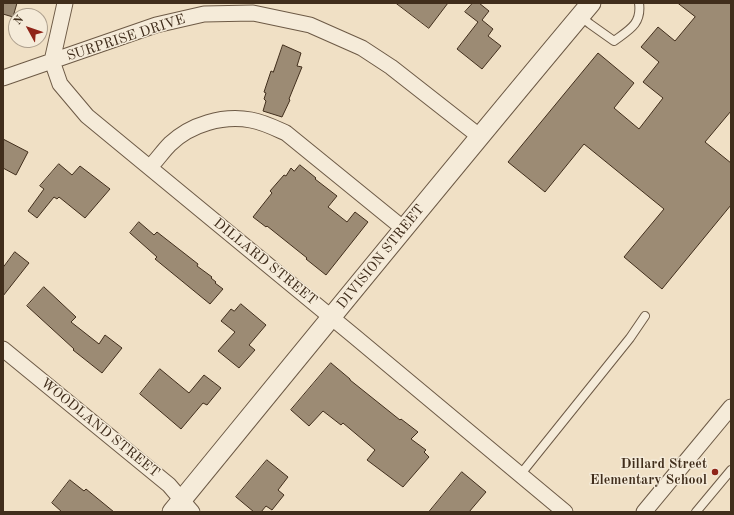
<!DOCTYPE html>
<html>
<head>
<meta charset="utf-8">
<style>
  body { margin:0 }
  #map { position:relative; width:734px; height:515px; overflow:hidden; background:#f0e0c5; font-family:"Old Standard TT",serif }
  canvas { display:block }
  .frame { position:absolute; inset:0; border:4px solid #412e1c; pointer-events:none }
  .north { position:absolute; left:8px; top:8px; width:40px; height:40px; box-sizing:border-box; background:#f5ebd9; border:1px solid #ad9f8d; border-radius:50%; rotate:310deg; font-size:11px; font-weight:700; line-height:16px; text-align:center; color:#412e1c }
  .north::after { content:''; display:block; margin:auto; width:14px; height:18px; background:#8f2418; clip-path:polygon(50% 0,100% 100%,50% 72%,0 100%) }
</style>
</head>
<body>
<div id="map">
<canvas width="734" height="515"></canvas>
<div class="frame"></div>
<div class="north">N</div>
</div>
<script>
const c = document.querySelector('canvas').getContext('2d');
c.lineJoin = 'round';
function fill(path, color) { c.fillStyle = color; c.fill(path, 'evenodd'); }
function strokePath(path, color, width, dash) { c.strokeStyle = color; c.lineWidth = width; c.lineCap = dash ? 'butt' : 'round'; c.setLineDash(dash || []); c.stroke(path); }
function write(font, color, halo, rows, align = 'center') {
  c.font = font + ' "Old Standard TT",serif'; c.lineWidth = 3; c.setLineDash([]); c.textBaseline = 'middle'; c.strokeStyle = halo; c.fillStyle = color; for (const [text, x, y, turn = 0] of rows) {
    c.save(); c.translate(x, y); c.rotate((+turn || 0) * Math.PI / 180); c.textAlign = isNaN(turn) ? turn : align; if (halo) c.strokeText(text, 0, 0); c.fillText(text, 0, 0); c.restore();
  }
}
const building = new Path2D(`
  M 3,3 L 17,3 L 13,17 L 3,14 Z
  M 396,3 L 448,3 L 429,28 Z
  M 473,3 L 479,3 L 489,11 L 482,20 L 493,29 L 488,36 L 501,46 L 482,69 L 457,49 L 478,22 L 465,12 Z
  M 678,3 L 731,3 L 731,111 L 705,142 L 731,163 L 731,205 L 662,289 L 624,257 L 664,209 L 584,144 L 545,192 L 508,162 L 598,53 L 634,83 L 614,108 L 639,129 L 663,98 L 643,82 L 659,62 L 641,47 L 658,27 L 675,41 L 695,17 Z
  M 283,45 L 301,53 L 297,66 L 302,67 L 289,99 L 290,100 L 282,117 L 263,111 L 266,101 L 264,99 L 266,93 L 264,92 L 271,71 L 273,72 Z
  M 3,139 L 28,152 L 16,175 L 3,168 Z
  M 59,164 L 72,175 L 80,166 L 110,189 L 85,218 L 59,197 L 57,199 L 54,197 L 37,218 L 28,211 L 44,189 L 40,186 Z
  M 300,165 L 316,178 L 315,179 L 337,196 L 328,207 L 347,222 L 355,212 L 368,222 L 326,275 L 306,259 L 307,258 L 267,226 L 266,227 L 253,217 L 272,193 L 270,191 L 284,175 L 286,176 L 291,168 L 294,171 Z
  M 139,222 L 154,235 L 157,232 L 198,264 L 197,266 L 212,277 L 211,278 L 216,282 L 215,283 L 223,289 L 210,304 L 155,259 L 157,257 L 130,233 Z
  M 15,252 L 29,263 L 3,296 L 3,268 Z
  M 44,287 L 76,317 L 71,322 L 99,344 L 105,335 L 122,348 L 102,373 L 73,350 L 74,349 L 27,306 Z
  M 241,304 L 266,325 L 249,345 L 255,350 L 239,368 L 218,351 L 235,332 L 221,321 L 231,309 L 234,311 Z
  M 331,363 L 350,379 L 350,380 L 400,420 L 401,419 L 418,432 L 411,439 L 426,450 L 424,452 L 429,457 L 403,487 L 367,460 L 375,450 L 343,423 L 341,425 L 323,411 L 309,426 L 291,410 Z
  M 160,369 L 189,393 L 204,375 L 221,388 L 207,405 L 203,403 L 181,429 L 140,394 Z
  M 267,460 L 288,477 L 278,490 L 284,495 L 272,510 L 266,506 L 261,512 L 254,512 L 236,497 Z
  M 462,472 L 486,492 L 469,512 L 429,512 Z
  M 70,480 L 84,491 L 86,489 L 114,512 L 62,512 L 52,503 Z`);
const service = new Path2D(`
  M 580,16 L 590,24 L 614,41 C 629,30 642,24 639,3
  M 520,475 L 630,338 L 645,316
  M 696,512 L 731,470`);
const minor = new Path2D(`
  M 52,61 L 60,84 L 87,116 L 354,336 L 565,512
  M 52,61 L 65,3
  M 3,78 L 156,25 L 204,14 L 253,13 L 310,25 L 362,48 L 391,67 L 479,136
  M 150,167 C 157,160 163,151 170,144 C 191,124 223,115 251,120 C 263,122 275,128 286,133 L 404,229
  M 3,349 L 169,485 L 192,512
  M 644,512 L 731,407`);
const tertiary = new Path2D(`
  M 172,512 C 311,342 450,171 591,3`);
const markers = [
  [715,472,4,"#8f2418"]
];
const streetNames = [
  ["SURPRISE DRIVE",126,38,-18],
  ["DIVISION STREET",381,257,-51],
  ["DILLARD STREET",265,262,39],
  ["WOODLAND STREET",100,428,39]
];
const poiNames = [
  ["Dillard Street",707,464],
  ["Elementary School",707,480]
];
fill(building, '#9c8b74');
strokePath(building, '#412e1c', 1);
strokePath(service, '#6d5a46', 10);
strokePath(minor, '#6d5a46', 17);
strokePath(tertiary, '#6d5a46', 21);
strokePath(service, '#f5ebd9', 8);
strokePath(minor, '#f5ebd9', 15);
strokePath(tertiary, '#f5ebd9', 19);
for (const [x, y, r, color] of markers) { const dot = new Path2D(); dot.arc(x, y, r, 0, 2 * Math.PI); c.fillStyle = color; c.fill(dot); strokePath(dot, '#f5ebd9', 1.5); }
write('14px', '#412e1c', '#f5ebd9', streetNames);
write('bold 14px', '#412e1c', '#f5ebd9', poiNames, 'right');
</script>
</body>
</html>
